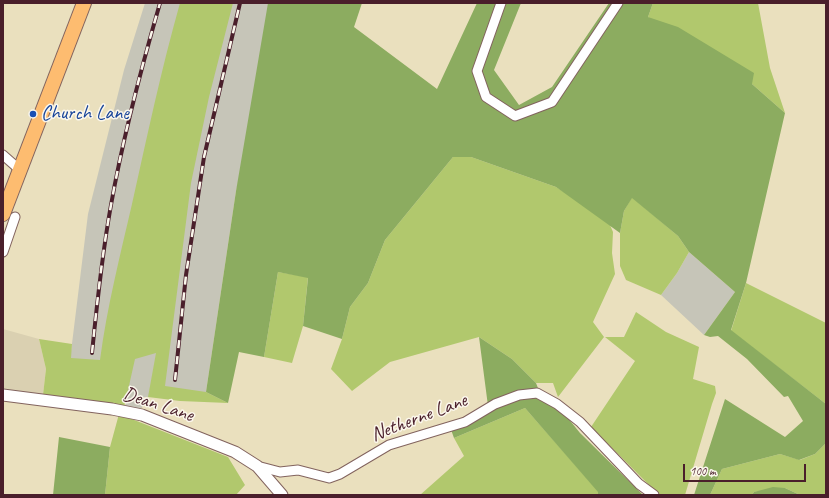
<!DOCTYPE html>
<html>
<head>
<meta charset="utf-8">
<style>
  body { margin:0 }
  #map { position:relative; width:829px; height:498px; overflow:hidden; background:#eae0be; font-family:Caveat,sans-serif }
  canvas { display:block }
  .frame { position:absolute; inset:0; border:4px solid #4a1f2b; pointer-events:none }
  .scale { position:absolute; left:683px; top:464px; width:123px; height:18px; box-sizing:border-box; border:2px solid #4a1f2b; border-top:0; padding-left:5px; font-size:12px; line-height:14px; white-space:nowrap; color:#4a1f2b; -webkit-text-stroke:3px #fbf7ec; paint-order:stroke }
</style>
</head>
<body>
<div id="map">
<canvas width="829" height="498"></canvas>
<div class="frame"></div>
<div class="scale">100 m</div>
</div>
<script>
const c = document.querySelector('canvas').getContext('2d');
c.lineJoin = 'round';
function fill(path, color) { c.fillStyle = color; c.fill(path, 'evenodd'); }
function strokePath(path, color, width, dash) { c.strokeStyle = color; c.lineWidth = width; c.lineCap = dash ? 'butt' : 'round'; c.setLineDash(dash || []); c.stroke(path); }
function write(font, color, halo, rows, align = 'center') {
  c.font = font + ' Caveat,sans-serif'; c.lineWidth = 3; c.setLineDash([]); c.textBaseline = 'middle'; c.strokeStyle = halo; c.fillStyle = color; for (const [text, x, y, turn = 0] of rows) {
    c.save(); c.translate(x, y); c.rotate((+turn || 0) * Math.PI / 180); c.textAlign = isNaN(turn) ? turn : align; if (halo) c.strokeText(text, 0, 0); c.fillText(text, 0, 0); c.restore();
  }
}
const built = new Path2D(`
  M 3,329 L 39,339 L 46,369 L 43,395 L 3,389 Z`);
const industrial = new Path2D(`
  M 145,3 L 281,3 L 236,191 L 206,392 L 149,396 L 148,397 L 144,397 L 142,408 L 124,408 L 126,403 L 67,384 L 88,214 L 124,70 Z
  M 689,252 L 735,292 L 704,335 L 661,295 L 677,273 Z`);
const green = new Path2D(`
  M 180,3 L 233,3 L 209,97 L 191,183 L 165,386 L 206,392 L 228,403 L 180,401 L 148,397 L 156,353 L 135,359 L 124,408 L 43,395 L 46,369 L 39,339 L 72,344 L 71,358 L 100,360 C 107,307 120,256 132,204 C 147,137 161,70 180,3 Z
  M 653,3 L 758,3 L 770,68 L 785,113 L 752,84 L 648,17 Z
  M 453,157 L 471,157 L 556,187 L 607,218 L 613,232 L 612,253 L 615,274 L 593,322 L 604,337 L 558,397 L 553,383 L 536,383 L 512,359 L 479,337 L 390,362 L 352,391 L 331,369 L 342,339 L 350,307 L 368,283 L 385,240 Z
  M 632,197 L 678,236 L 689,252 L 677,273 L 661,295 L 626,280 L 620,266 L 620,233 L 624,211 Z
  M 278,272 L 308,277 L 303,326 L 292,363 L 264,357 Z
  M 746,283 L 826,323 L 826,404 L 731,331 Z
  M 636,312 L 666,332 L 699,347 L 693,379 L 715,386 L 716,393 L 712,404 L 685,495 L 659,495 L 591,427 L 635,361 L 605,337 L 624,337 Z
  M 525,408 L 599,492 L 598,495 L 420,495 L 464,456 L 454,438 Z
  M 119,414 L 228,457 L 245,485 L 236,495 L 105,495 L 110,447 Z
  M 826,443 L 826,495 L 800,495 L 785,488 L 754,492 L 752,495 L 710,495 L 722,469 L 780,454 L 800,460 L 815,454 Z`);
const forest = new Path2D(`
  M 268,3 L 362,3 L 354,27 L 437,89 L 477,3 L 521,3 L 494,70 L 519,105 L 552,87 L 609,3 L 653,3 L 648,17 L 678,27 L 754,73 L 752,84 L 785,113 L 746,283 L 731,330 L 826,404 L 826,443 L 815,454 L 799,460 L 780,454 L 722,469 L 710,495 L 694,495 L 725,399 L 785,437 L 803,421 L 788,396 L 784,397 L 747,359 L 718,336 L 710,337 L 704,335 L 735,292 L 689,252 L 678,236 L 632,198 L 624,211 L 620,233 L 556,187 L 471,157 L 453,157 L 385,240 L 368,283 L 350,307 L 342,339 L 303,326 L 308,278 L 278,272 L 264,357 L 239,352 L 228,403 L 206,392 L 236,191 Z
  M 479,337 L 512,359 L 536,383 L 541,396 L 559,407 L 580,433 L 643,495 L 598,495 L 598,492 L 525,408 L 454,438 L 449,424 L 488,406 Z
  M 59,437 L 110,447 L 105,495 L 53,495 Z
  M 773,487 L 785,488 L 800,495 L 752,495 L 754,492 Z`);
const minor = new Path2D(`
  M 501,3 L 477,71 L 486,97 L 515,116 L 552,102 L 618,3
  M 3,155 L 20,170
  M 3,252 L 15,217
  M 257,466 L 280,472 L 298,470 L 329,478 L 340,474 L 389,445 L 465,422 L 495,404 L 519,395 L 537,393 L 557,404 L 580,422 L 639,484 L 654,495`);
const tertiary = new Path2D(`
  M 3,395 L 112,409 L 142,415 L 235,452 L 257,466 L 282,495`);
const trunk = new Path2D(`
  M 3,214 L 84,3`);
const rail = new Path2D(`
  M 92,353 C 97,303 102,254 111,205 C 123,137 141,69 160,3
  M 175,380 L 186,275 L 204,157 L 240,3`);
const markers = [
  [33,114,4,"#1a4fb4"]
];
const transitNames = [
  ["Church Lane",41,114]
];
const streetNames = [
  ["Dean Lane",158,405,18],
  ["Netherne Lane",419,418,-21]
];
fill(built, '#dad0b1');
fill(industrial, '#c6c5b8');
fill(green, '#b1c86d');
fill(forest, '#8cac60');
strokePath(minor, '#82635e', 11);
strokePath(tertiary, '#82635e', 13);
strokePath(trunk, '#82635e', 16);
strokePath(minor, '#fff', 9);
strokePath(tertiary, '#fff', 11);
strokePath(trunk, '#fdbc70', 14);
strokePath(rail, '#4a1f2b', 4);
strokePath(rail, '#fbf7ec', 2.5, [8]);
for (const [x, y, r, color] of markers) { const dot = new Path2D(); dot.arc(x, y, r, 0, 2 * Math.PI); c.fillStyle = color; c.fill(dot); strokePath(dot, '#fbf7ec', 1.5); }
write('20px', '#164399', '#fbf7ec', transitNames, 'left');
write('20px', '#4a1f2b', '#fbf7ec', streetNames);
</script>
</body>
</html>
